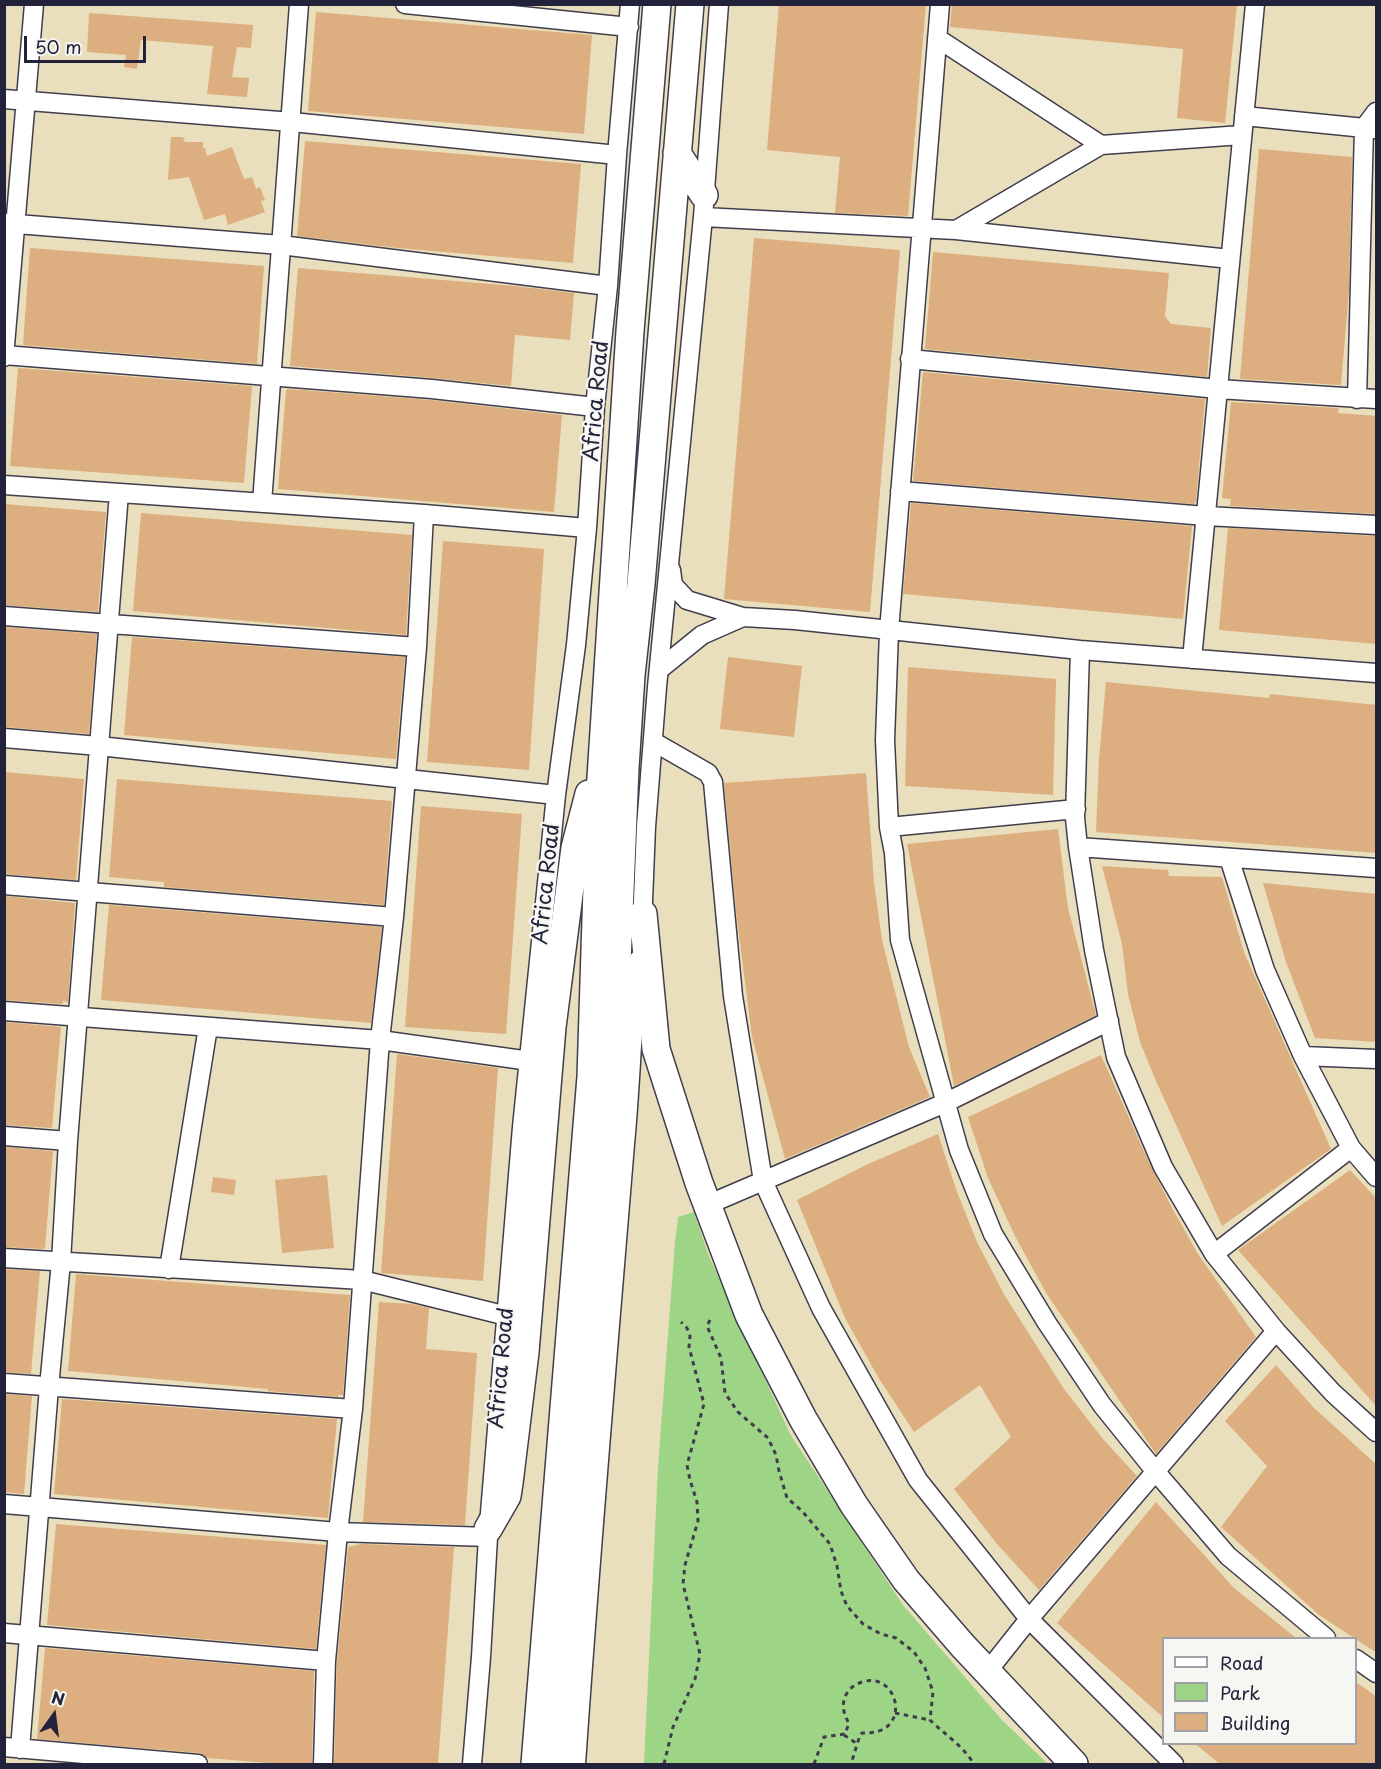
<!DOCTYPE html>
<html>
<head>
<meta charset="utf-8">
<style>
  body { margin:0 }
  #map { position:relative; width:1381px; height:1769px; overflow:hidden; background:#e9dfbc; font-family:"Playpen Sans",sans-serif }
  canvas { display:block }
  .frame { position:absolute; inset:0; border:6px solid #22223b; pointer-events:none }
  .legend { position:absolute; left:1162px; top:1637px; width:195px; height:108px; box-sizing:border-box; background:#f6f6f2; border:2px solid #a1a1a9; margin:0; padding:8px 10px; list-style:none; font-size:18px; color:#22223b }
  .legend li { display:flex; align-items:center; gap:12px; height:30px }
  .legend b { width:30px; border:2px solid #a1a1a9 }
  .north { position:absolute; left:24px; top:1685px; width:60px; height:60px; -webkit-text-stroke:4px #f6f6f2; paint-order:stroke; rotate:14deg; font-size:16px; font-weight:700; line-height:24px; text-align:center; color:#22223b }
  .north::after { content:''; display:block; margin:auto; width:21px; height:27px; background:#22223b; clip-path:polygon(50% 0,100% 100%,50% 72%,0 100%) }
  .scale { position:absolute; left:24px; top:36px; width:122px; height:27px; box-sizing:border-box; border:3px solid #22223b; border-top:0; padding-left:8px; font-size:18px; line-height:21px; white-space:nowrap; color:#22223b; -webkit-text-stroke:4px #f6f6f2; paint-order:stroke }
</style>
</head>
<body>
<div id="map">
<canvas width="1381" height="1769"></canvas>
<div class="frame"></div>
<ul class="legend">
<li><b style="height:8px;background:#fff"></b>Road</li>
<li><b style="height:16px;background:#9ed485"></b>Park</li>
<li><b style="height:16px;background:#ddae80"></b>Building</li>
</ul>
<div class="north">N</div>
<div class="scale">50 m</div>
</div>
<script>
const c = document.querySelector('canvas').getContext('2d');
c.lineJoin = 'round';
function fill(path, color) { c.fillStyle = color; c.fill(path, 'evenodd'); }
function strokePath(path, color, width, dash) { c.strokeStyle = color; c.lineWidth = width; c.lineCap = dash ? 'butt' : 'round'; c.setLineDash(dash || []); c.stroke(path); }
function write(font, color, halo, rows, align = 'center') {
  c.font = font + ' "Playpen Sans",sans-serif'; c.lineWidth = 4.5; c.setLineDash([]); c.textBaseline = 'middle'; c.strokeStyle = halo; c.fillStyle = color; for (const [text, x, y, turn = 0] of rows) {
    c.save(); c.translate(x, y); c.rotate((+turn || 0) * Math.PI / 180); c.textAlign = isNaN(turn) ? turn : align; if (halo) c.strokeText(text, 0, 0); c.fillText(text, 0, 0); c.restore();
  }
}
const green = new Path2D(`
  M 694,1212 L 708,1254 L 790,1434 L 903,1605 L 1001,1719 L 1048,1764 L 644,1764 L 658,1467 L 675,1242 L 678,1217 Z`);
const building = new Path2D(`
  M 779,4 L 926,4 L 908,216 L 835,213 L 840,157 L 767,150 Z
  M 952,4 L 1237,4 L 1225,123 L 1177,118 L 1183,49 L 950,27 Z
  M 316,12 L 592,35 L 584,134 L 308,111 Z
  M 89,13 L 253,25 L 251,48 L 237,47 L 232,77 L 249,78 L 247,97 L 207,94 L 213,46 L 141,40 L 137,69 L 124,67 L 126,55 L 87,52 Z
  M 171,137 L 183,137 L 185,142 L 203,142 L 203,148 L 205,148 L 207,156 L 232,147 L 244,179 L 252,177 L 256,189 L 260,187 L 265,200 L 261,201 L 265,212 L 228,225 L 225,214 L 204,220 L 189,177 L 168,180 Z
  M 305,141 L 581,164 L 573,263 L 397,248 L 297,236 Z
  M 1259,149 L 1352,157 L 1349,291 L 1341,385 L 1240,379 Z
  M 754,238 L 900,250 L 870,612 L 724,599 Z
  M 30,248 L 264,266 L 257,364 L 23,345 Z
  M 933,252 L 1169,273 L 1165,316 L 1171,324 L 1211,328 L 1207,377 L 925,349 Z
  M 298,268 L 515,286 L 574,293 L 570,340 L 515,335 L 511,386 L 433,378 L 290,366 Z
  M 18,368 L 252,386 L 244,483 L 10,466 Z
  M 923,372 L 1205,399 L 1196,501 L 1194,504 L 913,481 Z
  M 288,389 L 431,400 L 562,415 L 554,512 L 278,489 L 286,390 Z
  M 1231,402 L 1339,408 L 1338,413 L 1377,416 L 1377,514 L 1230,506 L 1231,499 L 1222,498 Z
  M 911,503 L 1192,526 L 1183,619 L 903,594 Z
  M 4,504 L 106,512 L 98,612 L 4,605 Z
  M 141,513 L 412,535 L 406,635 L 133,611 Z
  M 1228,528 L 1377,536 L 1377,644 L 1219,630 Z
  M 443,541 L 544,549 L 529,770 L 427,762 Z
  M 4,627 L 97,634 L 89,734 L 4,727 Z
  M 132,637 L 405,657 L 396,759 L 124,735 Z
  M 728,657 L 802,666 L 794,737 L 720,729 Z
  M 908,667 L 1056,679 L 1053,795 L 905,786 Z
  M 1106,682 L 1269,698 L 1270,694 L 1377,705 L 1377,853 L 1096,832 L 1099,759 Z
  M 4,772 L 84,779 L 76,880 L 4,874 Z
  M 866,773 L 874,882 L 882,940 L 909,1047 L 930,1097 L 785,1159 L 752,1037 L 736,912 L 724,783 Z
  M 117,779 L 392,801 L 384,905 L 164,887 L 164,882 L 109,877 Z
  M 421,806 L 522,814 L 506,1034 L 405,1027 Z
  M 1058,829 L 1068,908 L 1096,1015 L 954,1086 L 907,844 Z
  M 1102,866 L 1168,870 L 1169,876 L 1222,877 L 1244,952 L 1331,1149 L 1222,1226 L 1156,1081 L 1140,1042 L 1128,994 L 1122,944 Z
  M 1263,883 L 1377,894 L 1377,1042 L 1315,1038 L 1286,962 Z
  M 4,896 L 75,903 L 68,1002 L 63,1001 L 63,1004 L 4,1000 Z
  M 109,905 L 382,927 L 371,1023 L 101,1000 Z
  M 4,1022 L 61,1027 L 52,1128 L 4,1125 Z
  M 397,1054 L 498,1068 L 483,1281 L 381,1273 Z
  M 1101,1055 L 1146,1156 L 1171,1206 L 1198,1254 L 1256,1337 L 1156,1454 L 1046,1293 L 1015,1236 L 988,1178 L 968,1117 Z
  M 938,1134 L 956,1189 L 977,1242 L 1005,1296 L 1064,1389 L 1103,1439 L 1137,1476 L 1039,1590 L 997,1544 L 954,1489 L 1011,1437 L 980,1385 L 914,1432 L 878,1377 L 845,1318 L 797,1200 L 868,1164 Z
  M 4,1147 L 53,1151 L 45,1248 L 42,1249 L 4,1247 Z
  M 1350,1170 L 1377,1199 L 1377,1407 L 1238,1250 Z
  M 327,1175 L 334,1248 L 282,1253 L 275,1180 Z
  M 213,1177 L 236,1180 L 234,1195 L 211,1192 Z
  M 4,1269 L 40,1271 L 31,1374 L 4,1372 Z
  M 76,1274 L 350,1295 L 343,1395 L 338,1395 L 338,1397 L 267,1391 L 268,1389 L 68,1371 Z
  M 379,1302 L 412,1304 L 429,1308 L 426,1349 L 477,1353 L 465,1525 L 363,1522 Z
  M 1276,1365 L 1314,1408 L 1377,1465 L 1377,1653 L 1319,1615 L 1221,1527 L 1267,1466 L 1225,1421 Z
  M 4,1394 L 32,1396 L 24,1494 L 4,1492 Z
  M 62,1399 L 337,1419 L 328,1518 L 54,1494 Z
  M 1156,1502 L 1234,1588 L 1296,1638 L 1164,1638 L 1164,1718 L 1057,1623 Z
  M 56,1524 L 326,1545 L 316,1649 L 47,1625 Z
  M 361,1544 L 454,1547 L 438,1764 L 334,1764 L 337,1662 L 348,1547 Z
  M 45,1648 L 314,1671 L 312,1764 L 281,1764 L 207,1758 L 199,1753 L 37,1739 Z
  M 1356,1682 L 1377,1697 L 1377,1764 L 1220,1764 L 1194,1743 L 1356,1743 Z`);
const path = new Path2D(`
  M 710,1320 L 707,1326 L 721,1358 L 725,1393 L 738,1412 L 768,1438 L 776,1455 L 779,1471 L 787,1498 L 802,1511 L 830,1544 L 837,1566 L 841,1591 L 847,1606 L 863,1624 L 881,1634 L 896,1638 L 914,1652 L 925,1668 L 933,1692 L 930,1720 C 942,1732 969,1751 973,1764
  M 895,1713 L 930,1720
  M 844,1735 L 856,1743
  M 664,1764 L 673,1727 L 695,1679 L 700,1654 L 683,1584 L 685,1565 L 698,1521 L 697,1502 L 690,1480 L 687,1465 L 704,1404 L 689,1347 L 690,1336 L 687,1328 L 681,1322
  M 814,1764 L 824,1737 L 845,1734 L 849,1723 C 843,1714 841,1703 847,1693 C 851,1687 856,1684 862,1682 C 899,1670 914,1736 862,1733 L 860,1735 L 851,1764`);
const minor = new Path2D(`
  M 405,4 L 629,27
  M 940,4 L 889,631 L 885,740 L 889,827 L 894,853 L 900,940 L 959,1150 L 993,1234 L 1047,1323 L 1102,1405 L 1156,1472 L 1228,1556 L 1326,1638
  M 937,38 L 1101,145
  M 4,99 L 292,122 L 617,155
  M 1244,116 L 1375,129
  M 703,217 L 956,230 L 1230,259
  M 4,223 L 281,245 L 608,286
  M 956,230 L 1101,145 L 1242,135
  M 4,355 L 432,389 L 595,407
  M 4,357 L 34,4
  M 910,359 L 1218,389 L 1376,399
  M 1357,399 L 1364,128 L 1376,112
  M 4,485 L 424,514 L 587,528
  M 900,491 L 1206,516 L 1376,525
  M 262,503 L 299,4
  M 671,570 L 673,585 L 687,600 L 743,617 L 795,620 L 1080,650 L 1376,673
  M 4,616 L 417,647
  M 1080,650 L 1075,818 L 1078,847 L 1094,950 L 1116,1057 L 1163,1167 L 1214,1254 L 1276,1331 L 1333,1393 L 1376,1432
  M 1192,659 L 1255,4
  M 660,669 L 702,635 L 743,617
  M 4,738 L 99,746 L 556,795
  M 654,742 L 708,773 L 713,782 L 733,996 L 763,1181 L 821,1308 L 918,1480 L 1029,1619 L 1174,1764
  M 889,827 L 1076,809
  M 1078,847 L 1376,868
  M 1229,858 L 1265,970 L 1303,1056 L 1351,1148 L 1376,1177
  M 4,885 L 394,917
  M 642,925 L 646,827 L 657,687 L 703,217 L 719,4
  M 4,1011 L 380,1040 L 530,1061
  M 1303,1056 L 1376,1059
  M 4,1136 L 68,1141
  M 707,1205 L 945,1103 L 1109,1021
  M 1214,1254 L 1351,1148
  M 4,1258 L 362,1280 L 507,1316
  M 169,1269 L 208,1027
  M 4,1383 L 353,1409
  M 4,1504 L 338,1532 L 488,1537
  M 4,1633 L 326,1661
  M 1356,1659 L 1376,1673
  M 987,1672 L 1029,1619 L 1276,1331
  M 4,1747 L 198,1764
  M 20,1749 L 49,1387 L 61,1262 L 68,1141 L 119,493
  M 323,1764 L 326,1661 L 338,1532 L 353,1409 L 380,1040 L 394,917 L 417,647 L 424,514
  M 472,1764 L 481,1657 L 488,1537 L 522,1127 L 556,795 L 576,645 L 587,528 L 595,407 L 608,286 L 617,155 L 630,4
  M 576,1764 C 590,1558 608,1351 625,1144 C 631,1083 632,1021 639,959`);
const highway = new Path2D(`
  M 677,153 L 704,195
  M 643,914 L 656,1049 L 699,1183 L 749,1315 L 803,1419 L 854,1505 L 906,1580 L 963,1646 L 1074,1764
  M 488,1529 L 507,1496 L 509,1483 L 525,1352 L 552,1027 L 575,848 L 589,794
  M 535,1764 L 591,1077 L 600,793 L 630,331 L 657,4
  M 554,1764 L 615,1012 L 625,768 L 631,675 L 641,584 L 690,4`);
const streetNames = [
  ["Africa Road",597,401,-85],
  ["Africa Road",547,884,-84],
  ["Africa Road",502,1368,-85]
];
fill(green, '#9ed485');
fill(building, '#ddae80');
strokePath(minor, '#403e4e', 21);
strokePath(highway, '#403e4e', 30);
strokePath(path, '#403e4e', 3, [4.5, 4.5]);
strokePath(minor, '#fff', 18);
strokePath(highway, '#fff', 27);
write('21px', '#22223b', '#f6f6f2', streetNames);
</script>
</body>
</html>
